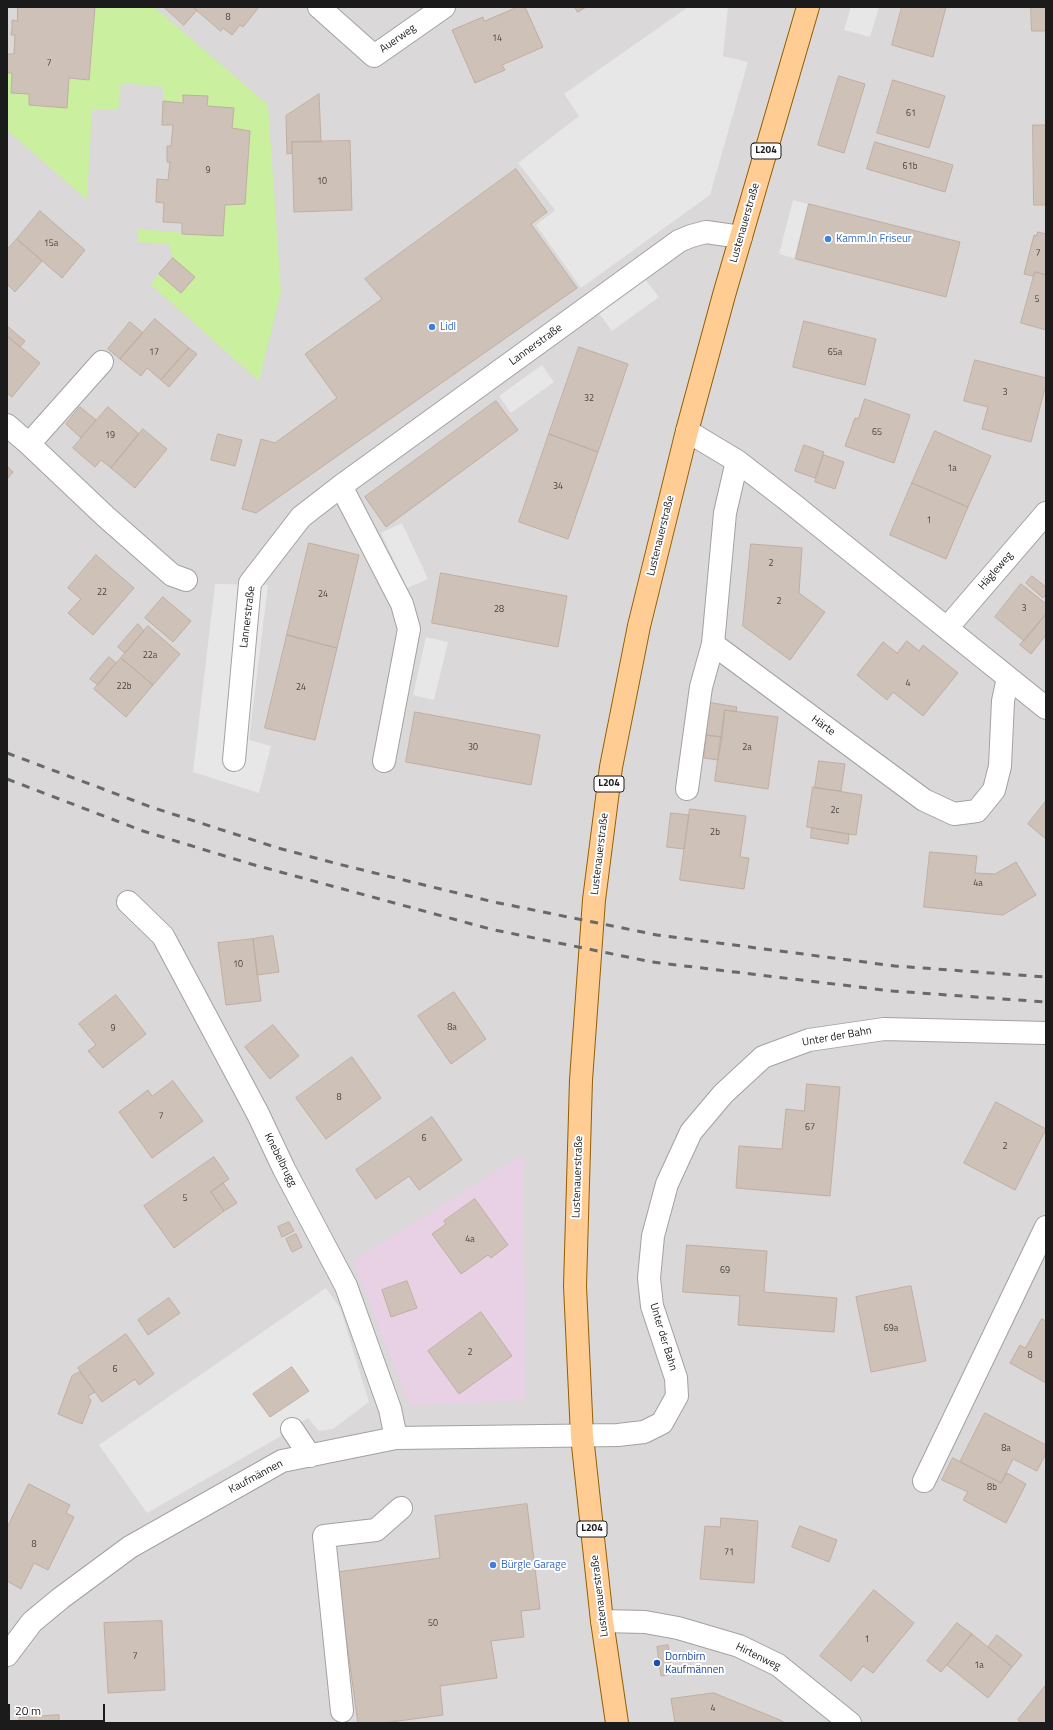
<!DOCTYPE html>
<html>
<head>
<meta charset="utf-8">
<style>
  body { margin:0 }
  #map { position:relative; width:1053px; height:1730px; overflow:hidden; background:#eee9e0; font-family:"Titillium Web",sans-serif }
  canvas { display:block }
  .frame { position:absolute; inset:0; border:8px solid #1b1b1b; pointer-events:none }
  .scale { position:absolute; left:8px; top:1704px; width:97px; height:18px; box-sizing:border-box; border:2px solid #1b1b1b; border-top:0; padding-left:5px; font-size:12px; line-height:14px; white-space:nowrap; color:#1b1b1b; -webkit-text-stroke:3px #fff; paint-order:stroke }
</style>
</head>
<body>
<div id="map">
<canvas width="1053" height="1730"></canvas>
<div class="frame"></div>
<div class="scale">20 m</div>
</div>
<script>
const c = document.querySelector('canvas').getContext('2d');
c.lineJoin = 'round';
function fill(path, color) { c.fillStyle = color; c.fill(path, 'evenodd'); }
function strokePath(path, color, width, dash) { c.strokeStyle = color; c.lineWidth = width; c.lineCap = dash ? 'butt' : 'round'; c.setLineDash(dash || []); c.stroke(path); }
function write(font, color, halo, rows, align = 'center') {
  c.font = font + ' "Titillium Web",sans-serif'; c.lineWidth = 4; c.setLineDash([]); c.textBaseline = 'middle'; c.strokeStyle = halo; c.fillStyle = color; for (const [text, x, y, turn = 0] of rows) {
    c.save(); c.translate(x, y); c.rotate((+turn || 0) * Math.PI / 180); c.textAlign = isNaN(turn) ? turn : align; if (halo) c.strokeText(text, 0, 0); c.fillText(text, 0, 0); c.restore();
  }
}
const residential = new Path2D(`
  M 7,7 L 1046,7 L 1046,1723 L 7,1723 Z`);
const industrial = new Path2D(`
  M 523,1154 L 526,1400 L 409,1405 L 353,1261 Z`);
const grass = new Path2D(`
  M 95,7 L 154,7 L 268,105 L 281,292 L 259,381 L 150,284 L 159,274 L 181,293 L 195,277 L 173,258 L 169,244 L 137,242 L 138,229 L 223,236 L 225,205 L 245,204 L 250,131 L 232,128 L 233,108 L 207,106 L 207,96 L 184,95 L 183,103 L 163,101 L 163,87 L 121,83 L 118,110 L 92,110 L 87,200 L 7,130 L 7,73 L 12,73 L 11,93 L 29,94 L 29,105 L 66,108 L 69,78 L 89,80 Z`);
const parking = new Path2D(`
  M 688,7 L 728,7 L 723,56 L 748,62 L 710,195 L 581,288 L 536,225 L 555,210 L 518,163 L 579,116 L 564,94 Z
  M 851,7 L 879,7 L 870,37 L 844,30 Z
  M 793,200 L 808,204 L 794,258 L 779,254 Z
  M 644,278 L 659,297 L 612,331 L 598,312 Z
  M 542,365 L 554,382 L 511,413 L 499,396 Z
  M 402,523 L 428,579 L 407,588 L 381,533 Z
  M 215,584 L 268,585 L 249,740 L 271,746 L 259,793 L 193,772 Z
  M 426,637 L 448,642 L 434,700 L 413,695 Z
  M 326,1288 L 340,1308 L 369,1402 L 333,1429 L 319,1431 L 308,1418 L 281,1436 L 147,1513 L 99,1445 Z`);
const building = new Path2D(`
  M 18,7 L 95,7 L 89,80 L 69,78 L 67,108 L 29,105 L 29,94 L 11,93 L 12,73 L 7,73 L 7,54 L 14,54 L 15,35 L 11,35 L 12,29 L 12,20 L 17,21 Z
  M 164,7 L 193,7 L 197,10 L 184,25 Z
  M 193,7 L 259,7 L 243,27 L 240,25 L 232,35 L 223,28 L 221,31 Z
  M 518,7 L 525,7 L 543,47 L 502,65 L 505,70 L 475,83 L 452,30 L 483,17 L 484,21 Z
  M 575,7 L 586,7 L 578,12 Z
  M 902,7 L 946,7 L 933,57 L 892,45 Z
  M 1031,7 L 1046,7 L 1046,31 L 1032,31 Z
  M 839,76 L 865,84 L 844,153 L 818,145 Z
  M 893,80 L 945,96 L 929,148 L 877,133 Z
  M 319,94 L 321,142 L 292,142 L 292,153 L 287,154 L 286,116 Z
  M 183,95 L 208,96 L 207,106 L 234,108 L 232,128 L 250,131 L 245,204 L 225,205 L 223,236 L 182,234 L 182,223 L 163,222 L 164,203 L 156,202 L 157,179 L 168,180 L 170,162 L 167,162 L 167,146 L 171,146 L 173,125 L 162,125 L 163,101 L 183,103 Z
  M 1033,125 L 1046,125 L 1046,205 L 1034,205 Z
  M 350,141 L 352,210 L 294,212 L 292,142 Z
  M 875,142 L 953,165 L 945,192 L 867,169 Z
  M 516,169 L 547,212 L 531,224 L 577,288 L 256,513 L 242,509 L 261,439 L 275,443 L 337,398 L 305,354 L 382,299 L 365,279 Z
  M 809,204 L 960,242 L 946,297 L 796,259 Z
  M 40,211 L 85,250 L 62,278 L 17,239 Z
  M 1038,232 L 1046,234 L 1046,275 L 1035,272 L 1033,276 L 1024,274 L 1034,235 L 1036,236 Z
  M 17,239 L 42,261 L 15,292 L 7,284 L 7,250 Z
  M 173,258 L 195,277 L 181,293 L 159,274 Z
  M 1035,272 L 1046,275 L 1046,330 L 1021,323 Z
  M 155,319 L 189,348 L 161,380 L 147,368 L 141,376 L 120,359 Z
  M 804,321 L 876,339 L 865,385 L 793,367 Z
  M 130,322 L 143,333 L 120,359 L 108,349 Z
  M 7,326 L 25,341 L 20,347 L 7,336 Z
  M 7,336 L 40,363 L 12,397 L 7,393 Z
  M 579,347 L 628,364 L 598,452 L 549,434 Z
  M 189,348 L 197,354 L 169,387 L 161,380 Z
  M 975,360 L 1046,378 L 1046,384 L 1031,442 L 982,429 L 988,407 L 964,401 Z
  M 865,399 L 910,415 L 894,463 L 845,446 L 855,418 L 858,419 Z
  M 496,401 L 518,430 L 386,527 L 365,497 Z
  M 80,407 L 96,420 L 81,438 L 66,424 Z
  M 108,407 L 139,434 L 111,468 L 101,460 L 95,467 L 73,448 Z
  M 143,429 L 167,449 L 135,488 L 111,468 Z
  M 935,431 L 991,456 L 968,507 L 912,483 Z
  M 218,434 L 242,440 L 235,466 L 211,460 Z
  M 549,434 L 598,452 L 568,539 L 519,522 Z
  M 804,445 L 824,452 L 815,478 L 795,471 Z
  M 824,455 L 844,462 L 835,489 L 815,482 Z
  M 7,466 L 13,472 L 7,479 Z
  M 912,483 L 968,507 L 946,559 L 890,535 Z
  M 309,543 L 359,555 L 337,648 L 287,635 Z
  M 751,544 L 802,548 L 799,593 L 825,612 L 790,660 L 743,626 Z
  M 96,555 L 134,588 L 93,635 L 68,613 L 81,599 L 68,588 Z
  M 441,573 L 567,596 L 558,647 L 432,623 Z
  M 1032,576 L 1046,587 L 1046,594 L 1043,598 L 1026,583 Z
  M 1021,584 L 1046,604 L 1046,614 L 1024,641 L 995,617 Z
  M 163,597 L 191,621 L 173,642 L 145,618 Z
  M 1046,614 L 1046,635 L 1031,654 L 1020,645 Z
  M 138,624 L 144,631 L 125,653 L 118,647 Z
  M 148,626 L 180,654 L 153,685 L 121,658 Z
  M 287,635 L 337,648 L 315,740 L 265,728 Z
  M 907,641 L 919,651 L 923,645 L 958,673 L 923,716 L 893,692 L 887,700 L 857,675 L 883,642 L 897,653 Z
  M 109,657 L 116,663 L 98,685 L 90,679 Z
  M 121,658 L 153,685 L 126,717 L 94,689 Z
  M 707,702 L 737,707 L 736,712 L 725,710 L 722,737 L 703,735 Z
  M 725,710 L 778,717 L 768,789 L 715,781 Z
  M 415,712 L 540,735 L 531,785 L 406,762 Z
  M 707,735 L 722,737 L 718,760 L 704,758 Z
  M 819,761 L 845,764 L 841,791 L 815,788 Z
  M 813,787 L 862,795 L 856,835 L 807,827 Z
  M 1046,801 L 1046,839 L 1028,824 Z
  M 690,809 L 746,816 L 740,857 L 749,858 L 744,889 L 680,880 Z
  M 671,813 L 689,815 L 684,849 L 667,847 Z
  M 812,828 L 849,834 L 848,844 L 811,838 Z
  M 930,852 L 977,856 L 975,873 L 995,874 L 1016,862 L 1036,895 L 1003,915 L 924,907 Z
  M 273,936 L 279,972 L 257,975 L 253,939 Z
  M 253,939 L 261,1001 L 226,1005 L 218,943 Z
  M 454,992 L 486,1039 L 451,1064 L 418,1016 Z
  M 116,995 L 146,1034 L 103,1068 L 88,1051 L 96,1045 L 79,1024 Z
  M 273,1025 L 299,1056 L 270,1079 L 245,1047 Z
  M 352,1057 L 381,1098 L 326,1139 L 296,1098 Z
  M 173,1081 L 203,1121 L 152,1158 L 119,1112 L 148,1090 L 152,1096 Z
  M 807,1084 L 840,1087 L 830,1196 L 736,1188 L 739,1146 L 782,1149 L 786,1109 L 804,1111 Z
  M 996,1102 L 1046,1129 L 1015,1190 L 964,1163 Z
  M 432,1117 L 462,1160 L 419,1190 L 409,1176 L 376,1199 L 356,1170 Z
  M 214,1157 L 229,1179 L 211,1192 L 224,1211 L 174,1248 L 144,1206 Z
  M 223,1183 L 237,1203 L 224,1211 L 211,1192 Z
  M 475,1199 L 508,1245 L 491,1258 L 488,1255 L 461,1274 L 432,1234 L 446,1224 L 444,1221 Z
  M 289,1222 L 294,1231 L 282,1237 L 278,1227 Z
  M 296,1234 L 302,1247 L 292,1252 L 286,1239 Z
  M 687,1245 L 767,1251 L 764,1292 L 837,1298 L 834,1332 L 738,1325 L 740,1296 L 683,1292 Z
  M 407,1281 L 417,1308 L 391,1317 L 382,1290 Z
  M 911,1286 L 926,1361 L 871,1372 L 856,1297 Z
  M 169,1298 L 180,1313 L 148,1335 L 138,1320 Z
  M 481,1312 L 512,1356 L 459,1394 L 428,1351 Z
  M 1042,1319 L 1046,1321 L 1046,1383 L 1010,1363 L 1020,1345 L 1025,1348 Z
  M 126,1334 L 154,1374 L 139,1385 L 135,1379 L 102,1402 L 78,1368 Z
  M 292,1367 L 309,1391 L 270,1417 L 253,1394 Z
  M 80,1372 L 95,1392 L 88,1396 L 91,1401 L 82,1424 L 58,1414 L 72,1376 Z
  M 985,1413 L 1046,1445 L 1046,1453 L 1037,1471 L 1013,1459 L 1001,1483 L 960,1462 Z
  M 953,1458 L 1001,1483 L 1007,1473 L 1026,1484 L 1006,1523 L 963,1500 L 968,1492 L 942,1480 Z
  M 29,1484 L 70,1505 L 66,1513 L 74,1517 L 48,1570 L 34,1563 L 21,1589 L 7,1581 L 7,1528 Z
  M 527,1504 L 540,1609 L 521,1611 L 524,1637 L 491,1641 L 497,1678 L 440,1686 L 443,1715 L 383,1723 L 358,1723 L 337,1572 L 440,1558 L 435,1516 Z
  M 721,1518 L 758,1521 L 754,1583 L 700,1579 L 705,1526 L 720,1527 Z
  M 800,1526 L 837,1540 L 829,1562 L 792,1547 Z
  M 874,1590 L 914,1623 L 873,1673 L 863,1666 L 851,1681 L 820,1656 Z
  M 162,1621 L 165,1690 L 108,1693 L 104,1623 Z
  M 957,1623 L 972,1634 L 941,1672 L 927,1661 Z
  M 972,1634 L 1012,1667 L 988,1698 L 947,1665 Z
  M 997,1635 L 1022,1655 L 1012,1667 L 988,1647 Z
  M 668,1645 L 672,1674 L 661,1676 L 657,1647 Z
  M 1046,1685 L 1046,1723 L 1022,1723 L 1018,1720 Z
  M 714,1693 L 780,1720 L 785,1723 L 675,1723 L 671,1699 Z
  M 59,1715 L 59,1723 L 19,1723 L 19,1718 Z`);
const minor = new Path2D(`
  M 319,7 L 374,56 L 444,7
  M 7,425 L 29,444 L 105,516 L 172,575 L 186,580
  M 687,431 L 737,461 L 790,502 L 1046,708
  M 29,444 L 102,362
  M 341,486 L 402,604 L 409,629 L 384,761
  M 947,628 L 1046,513
  M 713,644 L 924,800 L 954,814 L 977,811 L 994,790 L 1000,766 L 1003,701 L 1008,678
  M 234,760 L 250,583 L 301,517 L 341,486 L 679,241 L 691,236 L 706,232 L 741,237
  M 687,789 L 701,687 L 713,644 L 725,513 L 737,461
  M 128,902 L 163,936 L 258,1114 L 284,1169 L 346,1286 L 390,1409 L 396,1438
  M 292,1429 L 310,1456
  M 924,1481 L 1046,1227
  M 602,1621 L 645,1622 L 678,1628 L 739,1646 L 778,1665 L 850,1723
  M 7,1655 L 32,1622 L 61,1598 L 130,1547 L 282,1461 L 396,1438 L 618,1435 L 644,1432 L 662,1423 L 677,1396 L 676,1378 L 652,1306 L 649,1278 L 653,1236 L 667,1184 L 691,1132 L 723,1094 L 763,1057 L 809,1040 L 884,1029 L 1046,1033
  M 342,1711 L 324,1536 L 376,1530 L 401,1508`);
const major = new Path2D(`
  M 617,1723 L 602,1621 L 582,1436 L 575,1286 L 581,1080 L 594,900 L 611,767 L 639,626 L 687,431 L 724,295 L 808,7`);
const rail = new Path2D(`
  M 7,753 L 151,807 L 278,848 L 338,864 L 494,902 L 657,935 L 895,966 L 1046,977
  M 7,779 L 143,831 L 251,864 L 490,929 L 652,962 L 892,991 L 1046,1002`);
const markers = [
  [828,239,4,"#3f7fe0"],
  [432,327,4,"#3f7fe0"],
  [493,1565,4,"#3f7fe0"],
  [657,1663,4,"#1a4fb4"]
];
const numberNames = [
  ["8",228,18],
  ["14",497,39],
  ["7",49,64],
  ["61",911,114],
  ["61b",910,167],
  ["9",208,171],
  ["10",322,182],
  ["15a",51,244],
  ["7",1038,254],
  ["5",1037,300],
  ["17",154,353],
  ["65a",835,353],
  ["3",1005,393],
  ["32",589,399],
  ["65",877,433],
  ["19",110,436],
  ["1a",952,469],
  ["34",558,487],
  ["1",929,521],
  ["2",771,564],
  ["22",102,593],
  ["24",323,595],
  ["2",779,602],
  ["3",1024,609],
  ["28",499,610],
  ["22a",150,656],
  ["4",908,684],
  ["22b",124,687],
  ["24",301,688],
  ["30",473,748],
  ["2a",747,748],
  ["2c",835,811],
  ["2b",715,833],
  ["4a",978,884],
  ["10",238,965],
  ["8a",452,1028],
  ["9",113,1029],
  ["8",339,1098],
  ["7",161,1117],
  ["67",810,1128],
  ["6",424,1139],
  ["2",1005,1147],
  ["5",185,1199],
  ["4a",470,1240],
  ["69",725,1271],
  ["69a",891,1329],
  ["2",470,1353],
  ["8",1030,1356],
  ["6",115,1370],
  ["8a",1006,1449],
  ["8b",992,1488],
  ["8",34,1545],
  ["71",729,1553],
  ["50",433,1624],
  ["1",867,1640],
  ["7",135,1657],
  ["1a",979,1666],
  ["4",713,1709]
];
const shields = [
  [766,151,30],
  [609,784,30],
  [592,1529,30]
];
const shieldNames = [
  ["L204",766,151],
  ["L204",609,784],
  ["L204",592,1529]
];
const streetNames = [
  ["Auerweg",398,39,-35],
  ["Lustenauerstraße",745,223,-74],
  ["Lannerstraße",536,345,-36],
  ["Lustenauerstraße",661,536,-76],
  ["Hägleweg",996,571,-49],
  ["Lannerstraße",248,617,-83],
  ["Härte",823,726,36],
  ["Lustenauerstraße",600,854,-83],
  ["Unter der Bahn",837,1037,-10],
  ["Knebelbrugg",280,1160,63],
  ["Lustenauerstraße",578,1177,-88],
  ["Unter der Bahn",663,1337,73],
  ["Kaufmännen",256,1477,-28],
  ["Lustenauerstraße",600,1596,-97],
  ["Hirtenweg",758,1657,26]
];
const shopNames = [
  ["Kamm.In Friseur",836,239],
  ["Lidl",440,327],
  ["Bürgle Garage",501,1565]
];
const transitNames = [
  ["Dornbirn",665,1657],
  ["Kaufmännen",665,1670]
];
fill(residential, '#dad8d8');
fill(industrial, '#e8d1e5');
fill(grass, '#c9ef9f');
fill(parking, '#e7e7e7');
fill(building, '#cec1b8');
strokePath(building, '#c1aea1', 1);
strokePath(minor, '#a2a2a2', 24);
strokePath(major, '#935e00', 24);
strokePath(minor, '#fff', 22);
strokePath(major, '#ffcd94', 22);
strokePath(rail, '#696969', 3, [8, 8]);
for (const [x, y, r, color] of markers) { const dot = new Path2D(); dot.arc(x, y, r, 0, 2 * Math.PI); c.fillStyle = color; c.fill(dot); strokePath(dot, '#fff', 1.5); }
write('9px', '#484442', null, numberNames);
for (const [x, y, w] of shields) { const box = new Path2D(); box.roundRect(x - w / 2, y - 8, w, 16, 3); c.fillStyle = '#fff'; c.fill(box); strokePath(box, '#1b1b1b', 1); }
write('bold 10px', '#1b1b1b', null, shieldNames);
write('11px', '#1b1b1b', '#fff', streetNames);
write('11px', '#366cbe', '#fff', shopNames, 'left');
write('11px', '#164399', '#fff', transitNames, 'left');
</script>
</body>
</html>
